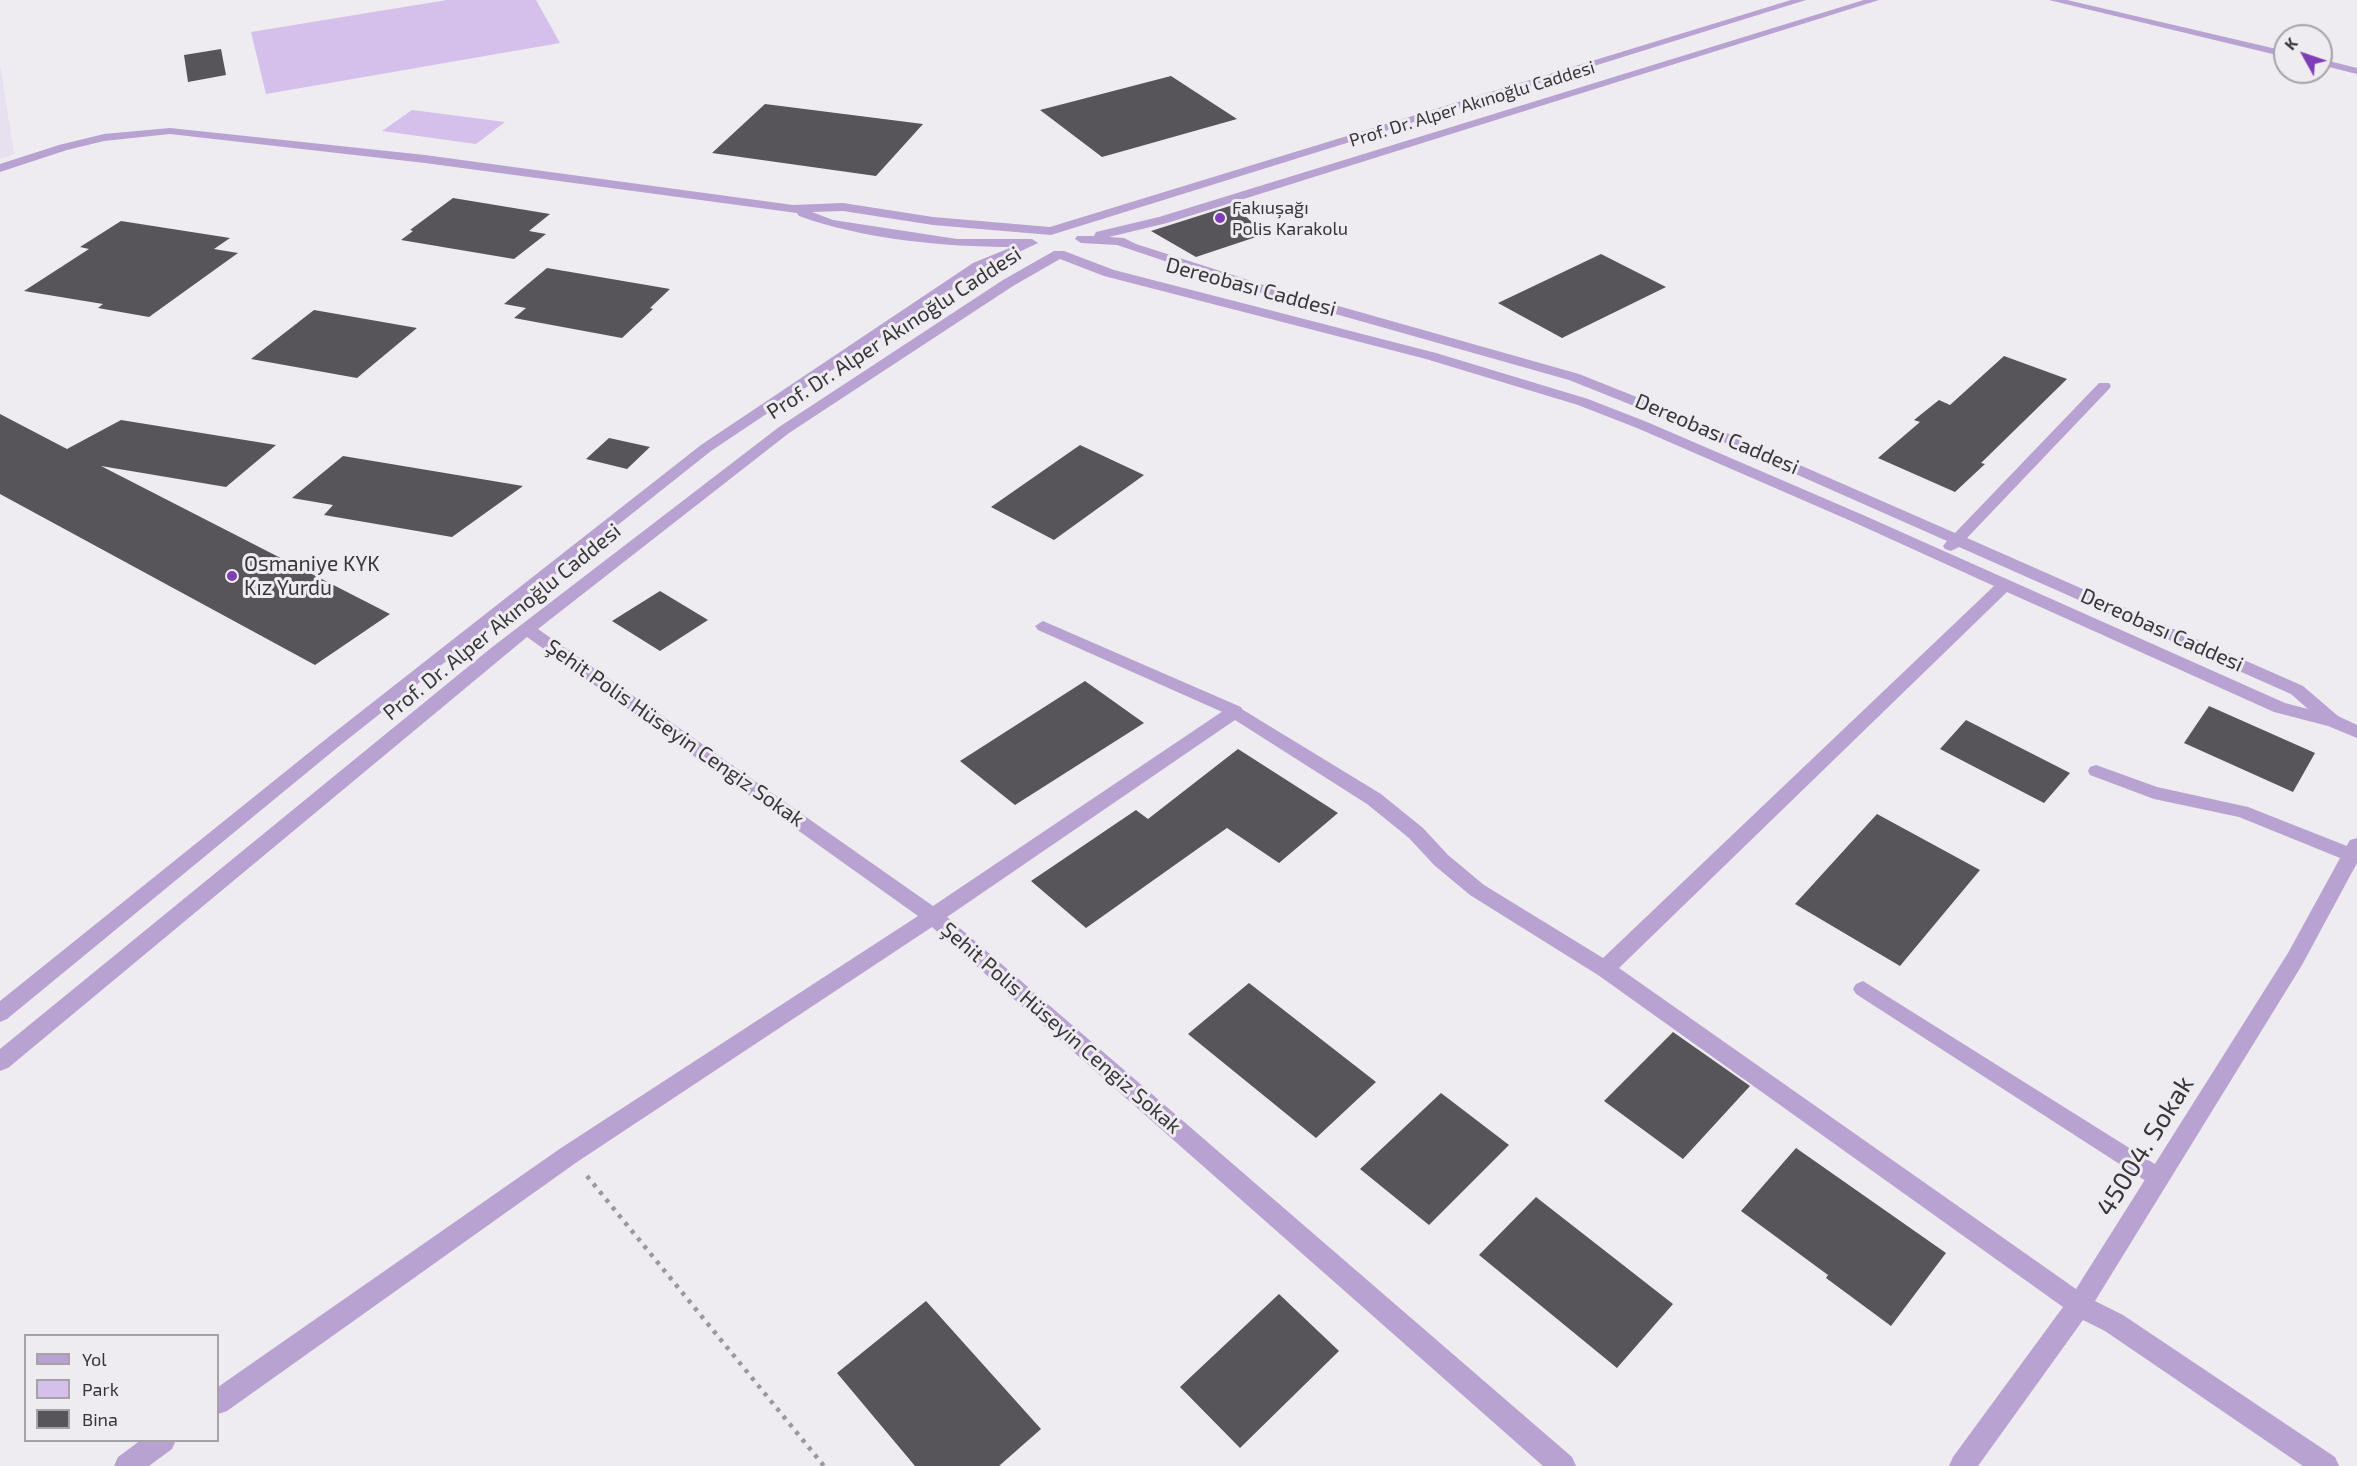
<!DOCTYPE html>
<html>
<head>
<meta charset="utf-8">
<style>
  body { margin:0 }
  #map { position:relative; width:2357px; height:1466px; overflow:hidden; background:#eeebf1; font-family:"Exo 2",sans-serif }
  canvas { display:block }
  .legend { position:absolute; left:24px; top:1334px; width:195px; height:108px; box-sizing:border-box; background:#eeebf1; border:2px solid #a5a3a7; margin:0; padding:8px 10px; list-style:none; font-size:18px; color:#373638 }
  .legend li { display:flex; align-items:center; gap:12px; height:30px }
  .legend b { width:30px; border:2px solid #a5a3a7 }
  .north { position:absolute; left:2273px; top:24px; width:60px; height:60px; box-sizing:border-box; background:#eeebf1; border:2px solid #a5a3a7; border-radius:50%; rotate:310deg; font-size:16px; font-weight:700; line-height:24px; text-align:center; color:#373638 }
  .north::after { content:''; display:block; margin:auto; width:21px; height:27px; background:#7e3fb4; clip-path:polygon(50% 0,100% 100%,50% 72%,0 100%) }
</style>
</head>
<body>
<div id="map">
<canvas width="2357" height="1466"></canvas>
<ul class="legend">
<li><b style="height:8px;background:#b7a2d1"></b>Yol</li>
<li><b style="height:16px;background:#d4c0eb"></b>Park</li>
<li><b style="height:16px;background:#57555a"></b>Bina</li>
</ul>
<div class="north">K</div>
</div>
<script>
const c = document.querySelector('canvas').getContext('2d');
c.lineJoin = 'round';
function fill(path, color) { c.fillStyle = color; c.fill(path, 'evenodd'); }
function strokePath(path, color, width, dash) { c.strokeStyle = color; c.lineWidth = width; c.lineCap = dash ? 'butt' : 'round'; c.setLineDash(dash || []); c.stroke(path); }
function write(font, color, halo, rows, align = 'center') {
  c.font = font + ' "Exo 2",sans-serif'; c.lineWidth = 6; c.setLineDash([]); c.textBaseline = 'middle'; c.strokeStyle = halo; c.fillStyle = color; for (const [text, x, y, turn = 0] of rows) {
    c.save(); c.translate(x, y); c.rotate((+turn || 0) * Math.PI / 180); c.textAlign = isNaN(turn) ? turn : align; if (halo) c.strokeText(text, 0, 0); c.fillText(text, 0, 0); c.restore();
  }
}
const built = new Path2D(`
  M 0,64 L 14,154 L 0,159 Z`);
const green = new Path2D(`
  M 447,0 L 536,0 L 560,43 L 266,94 L 251,32 Z
  M 412,110 L 505,122 L 476,144 L 382,131 Z`);
const building = new Path2D(`
  M 221,49 L 226,75 L 188,82 L 184,55 Z
  M 1171,76 L 1237,119 L 1102,157 L 1040,110 Z
  M 765,104 L 923,124 L 876,176 L 712,153 Z
  M 453,198 L 550,214 L 529,231 L 546,234 L 514,259 L 401,240 L 413,231 L 410,230 Z
  M 1233,205 L 1265,234 L 1196,257 L 1151,231 Z
  M 121,221 L 230,238 L 214,249 L 238,253 L 149,317 L 98,308 L 103,304 L 24,291 L 89,249 L 80,247 Z
  M 1601,254 L 1666,287 L 1562,338 L 1498,303 Z
  M 547,268 L 670,289 L 650,308 L 653,309 L 622,338 L 514,318 L 526,308 L 504,304 Z
  M 314,310 L 417,328 L 357,378 L 251,359 Z
  M 2004,356 L 2067,379 L 1981,463 L 1985,464 L 1955,492 L 1878,458 L 1920,422 L 1914,420 L 1939,400 L 1950,405 Z
  M 0,414 L 67,449 L 121,420 L 276,445 L 226,487 L 101,466 L 390,614 L 315,665 L 0,494 Z
  M 609,438 L 650,447 L 627,469 L 586,459 Z
  M 1080,445 L 1144,475 L 1054,540 L 991,507 Z
  M 343,456 L 523,486 L 452,537 L 324,515 L 333,505 L 292,498 Z
  M 660,591 L 708,620 L 660,651 L 612,621 Z
  M 1085,681 L 1144,723 L 1015,805 L 960,761 Z
  M 2209,706 L 2315,753 L 2293,792 L 2184,743 Z
  M 1966,720 L 2070,773 L 2044,803 L 1940,749 Z
  M 1238,749 L 1338,813 L 1279,863 L 1227,828 L 1086,928 L 1031,881 L 1136,810 L 1148,819 Z
  M 1877,814 L 1980,870 L 1900,966 L 1795,904 Z
  M 1249,983 L 1376,1082 L 1316,1138 L 1188,1034 Z
  M 1673,1032 L 1750,1086 L 1683,1159 L 1604,1101 Z
  M 1441,1093 L 1509,1145 L 1429,1225 L 1360,1169 Z
  M 1796,1148 L 1946,1253 L 1891,1326 L 1826,1278 L 1828,1275 L 1741,1211 Z
  M 1536,1197 L 1673,1304 L 1617,1368 L 1479,1255 Z
  M 1279,1294 L 1339,1351 L 1240,1448 L 1180,1387 Z
  M 926,1301 L 1041,1429 L 999,1466 L 915,1466 L 837,1373 Z`);
const path = new Path2D(`
  M 587,1176 L 824,1466`);
const lane = new Path2D(`
  M 1043,621 L 1241,707 L 1243,711 L 1241,715 L 1229,715 L 1038,630 L 1035,626 Z
  M 2096,765 L 2157,787 L 2248,807 L 2357,850 L 2357,860 L 2351,862 L 2345,860 L 2239,817 L 2154,799 L 2090,775 L 2088,771 L 2090,767 Z
  M 1863,981 L 2166,1171 L 2169,1178 L 2166,1185 L 2159,1187 L 2152,1185 L 1856,994 L 1853,989 L 1856,984 Z`);
const street = new Path2D(`
  M 1791,0 L 1806,0 L 1051,235 L 933,225 L 843,211 L 812,212 L 833,220 L 957,239 L 1032,239 L 1038,243 L 983,269 L 711,451 L 338,747 L 7,1019 L 0,1022 L 0,1001 L 326,739 L 701,445 L 973,263 L 1012,247 C 944,247 863,239 799,216 L 797,213 L 425,163 L 170,134 L 104,141 L 67,150 L 0,172 L 0,164 L 59,145 L 104,134 L 170,128 L 425,155 L 793,205 L 843,203 L 933,217 L 1050,227 Z
  M 1864,0 L 1879,0 L 1167,223 L 1109,237 L 1124,238 L 1136,244 L 1264,285 L 1579,374 L 1722,431 L 1955,533 L 2099,383 L 2109,383 L 2111,386 L 2109,389 L 1967,538 L 2303,686 L 2338,716 L 2357,725 L 2357,738 L 2328,726 L 2274,712 L 2007,592 L 1619,968 L 2076,1289 L 2288,953 L 2350,840 L 2357,838 L 2357,863 L 2302,965 L 2095,1301 L 2123,1315 L 2335,1457 L 2339,1466 L 2303,1466 L 2105,1331 L 2083,1320 L 1978,1466 L 1949,1466 L 1953,1457 L 2063,1307 L 1598,975 L 1470,895 L 1434,865 L 1409,838 L 1367,804 L 1235,720 L 947,917 L 1572,1457 L 1576,1466 L 1543,1466 L 932,927 L 577,1162 L 227,1411 L 218,1414 L 218,1387 L 561,1148 L 918,916 L 527,637 L 8,1068 L 0,1071 L 0,1049 L 491,648 L 779,427 L 1003,280 L 1054,251 L 1064,251 L 1114,270 L 1436,353 L 1588,399 L 1647,422 L 1863,515 L 2285,703 L 2308,709 L 2291,694 L 1959,547 L 1951,551 L 1945,549 L 1943,546 L 1947,541 L 1712,437 L 1569,380 L 1254,291 L 1117,245 L 1081,243 L 1075,239 L 1077,236 L 1094,236 L 1096,232 L 1159,217 ZM 1060,259 L 1104,276 L 1426,359 L 1578,405 L 1637,428 L 1851,521 L 1994,586 L 1603,958 L 1484,885 L 1448,855 L 1423,828 L 1381,794 L 1235,705 L 1229,707 L 933,906 L 538,629 L 789,433 L 1013,286 Z
  M 2049,0 L 2067,0 L 2285,51 L 2285,57 Z
  M 2321,59 L 2357,68 L 2357,74 L 2321,65 Z
  M 141,1440 L 176,1440 L 172,1449 L 149,1466 L 114,1466 L 118,1457 Z`);
const markers = [
  [1220,218,6,"#7e3fb4"],
  [232,576,6,"#7e3fb4"]
];
const farStreetnames = [
  ["Prof. Dr. Alper Akınoğlu Caddesi",1472,104,-17]
];
const farPoinames = [
  ["Fakıuşağı",1232,208],
  ["Polis Karakolu",1232,229]
];
const streetNames = [
  ["Dereobası Caddesi",1251,287,15],
  ["Prof. Dr. Alper Akınoğlu Caddesi",894,333,-33],
  ["Dereobası Caddesi",1717,434,23],
  ["Prof. Dr. Alper Akınoğlu Caddesi",502,622,-39],
  ["Dereobası Caddesi",2162,630,24],
  ["Şehit Polis Hüseyin Cengiz Sokak",675,733,35],
  ["Şehit Polis Hüseyin Cengiz Sokak",1061,1028,41]
];
const poiNames = [
  ["Osmaniye KYK",244,564],
  ["Kız Yurdu",244,588]
];
const nearStreetnames = [
  ["45004. Sokak",2145,1146,-58]
];
fill(built, '#e7e1ef');
fill(green, '#d4c0eb');
fill(building, '#57555a');
strokePath(path, '#9a989d', 4.5, [4, 6]);
fill(lane, '#b7a2d1');
fill(street, '#b7a2d1');
for (const [x, y, r, color] of markers) { const dot = new Path2D(); dot.arc(x, y, r, 0, 2 * Math.PI); c.fillStyle = color; c.fill(dot); strokePath(dot, '#eeebf1', 2); }
write('18px', '#373638', '#eeebf1', farStreetnames);
write('18px', '#373638', '#eeebf1', farPoinames, 'left');
write('21px', '#373638', '#eeebf1', streetNames);
write('21px', '#373638', '#eeebf1', poiNames, 'left');
write('26px', '#373638', '#eeebf1', nearStreetnames);
</script>
</body>
</html>
